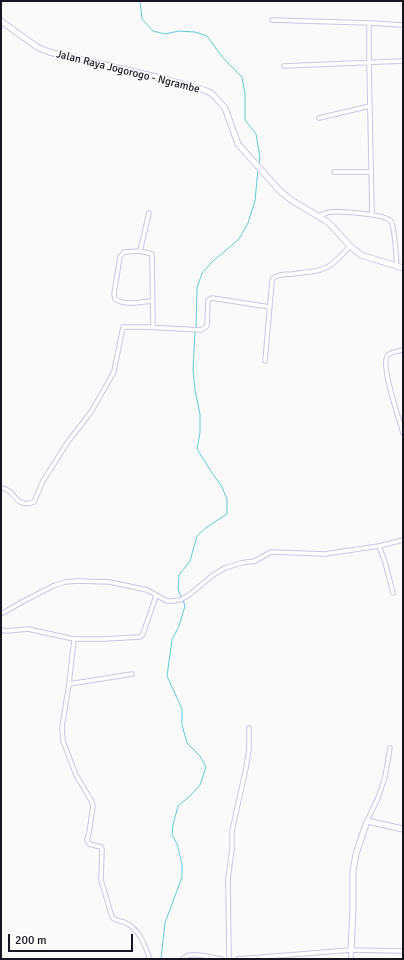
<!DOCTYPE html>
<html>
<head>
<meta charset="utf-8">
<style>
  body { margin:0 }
  #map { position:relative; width:404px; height:960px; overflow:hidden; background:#fafafa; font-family:Signika,sans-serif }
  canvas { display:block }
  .frame { position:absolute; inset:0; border:2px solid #17151f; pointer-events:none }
  .scale { position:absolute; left:8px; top:934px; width:125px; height:18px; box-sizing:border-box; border:2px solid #17151f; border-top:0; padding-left:5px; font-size:12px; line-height:14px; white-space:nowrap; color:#17151f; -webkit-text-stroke:3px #fff; paint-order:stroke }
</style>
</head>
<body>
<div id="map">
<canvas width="404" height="960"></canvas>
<div class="frame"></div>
<div class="scale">200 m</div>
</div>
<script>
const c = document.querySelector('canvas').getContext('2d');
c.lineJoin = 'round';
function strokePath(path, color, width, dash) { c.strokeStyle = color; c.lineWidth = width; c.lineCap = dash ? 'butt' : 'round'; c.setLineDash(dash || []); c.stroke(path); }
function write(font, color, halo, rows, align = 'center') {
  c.font = font + ' Signika,sans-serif'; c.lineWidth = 3; c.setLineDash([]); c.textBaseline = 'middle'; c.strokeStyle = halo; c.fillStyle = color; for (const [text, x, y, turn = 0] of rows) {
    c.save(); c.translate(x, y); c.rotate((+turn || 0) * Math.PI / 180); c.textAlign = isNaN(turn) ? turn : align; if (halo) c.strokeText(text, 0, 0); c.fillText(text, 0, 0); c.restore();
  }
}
const stream = new Path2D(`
  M 140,1 L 142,19 L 153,31 L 165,34 L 179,31 L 195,32 L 207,36 L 223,58 L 242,77 L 245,94 L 245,120 L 256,134 L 260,158 L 259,164
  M 196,329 L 197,288 L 202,273 L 212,262 L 239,239 L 248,223 L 255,201 L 258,169
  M 181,597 L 178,589 L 179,575 L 190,561 L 197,536 L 207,527 L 227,514 L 227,499 L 221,485 L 212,473 L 197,449 L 200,433 L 200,414 L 195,390 L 193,370 L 195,332
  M 161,959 L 165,923 L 182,877 L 182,864 L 177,844 L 172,835 L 173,825 L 178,806 L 191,795 L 200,785 L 206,767 L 200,756 L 187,743 L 182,725 L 182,709 L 167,676 L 172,640 L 179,626 L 185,606 L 183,600`);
const street = new Path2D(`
  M 272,20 L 369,23 L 403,25
  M 369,23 L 369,61 L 372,215
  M 284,66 L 403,61
  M 319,118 L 370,106
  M 334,172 L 371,172
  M 319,216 C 323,215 327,212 330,212 C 340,211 385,214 391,221 C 395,227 396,258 397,266
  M 140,251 L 149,213
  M 152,301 C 141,302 125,306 115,299 L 114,294 L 120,257 L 124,252 L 140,251 L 152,254 L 153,327
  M 403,350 C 399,351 391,352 388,355 C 379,363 400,421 403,433
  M 265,361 L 272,281 L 273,278 C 279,274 286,274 292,274 C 325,270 327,272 350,246
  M 1,488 C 16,489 14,509 34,502 L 43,481 L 67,443 L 91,412 L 110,379 L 114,371 L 123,327 L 145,327 L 201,330 L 207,326 L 208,300 L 212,298 L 270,307
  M 379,546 L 385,562 L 393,593
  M 1,614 L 22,602 L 53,586 L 65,582 L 78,581 L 109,582 L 129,586 L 147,590 L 167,601 L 173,601 L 180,600 L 189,595 L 213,575 L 225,568 L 241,563 L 255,561 L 271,552 L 325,554 L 379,546 L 403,540
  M 1,630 L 7,631 L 28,629 L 74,639 L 103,639 L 140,637 L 143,634 L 156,596
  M 74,639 L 69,684 L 62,727 L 63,741 L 76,775 L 91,800 L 93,806 L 89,833 L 87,840 L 89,844 L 101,847 L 102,849 L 101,880 L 112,917 C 116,922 121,920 126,923 C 140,930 145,946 150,959
  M 69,684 L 132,674
  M 367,821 L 378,798 L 385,777 L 390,748
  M 351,950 L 351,959
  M 183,959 C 190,950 211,958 222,959
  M 229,959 L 228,879 L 232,849 L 232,831 L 246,768 L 249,749 L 249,728
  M 238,959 L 351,950 L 403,951`);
const secondary = new Path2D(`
  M 1,21 L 37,47 L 49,52 L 165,79 L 204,90 L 211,93 L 215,97 L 225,108 L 238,144 L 280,191 L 291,200 L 328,222 L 350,246 L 361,255 L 403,268
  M 351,950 L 353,909 L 353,871 L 356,854 L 367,821 L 403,829`);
const streetNames = [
  ["Jalan Raya Jogorogo - Ngrambe",128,72,14]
];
strokePath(stream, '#63c9d8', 1);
strokePath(street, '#cbc5e4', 5.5);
strokePath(secondary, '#cbc5e4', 7);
strokePath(street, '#fff', 3.5);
strokePath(secondary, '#fff', 5);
write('11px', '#17151f', '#fff', streetNames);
</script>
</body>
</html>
